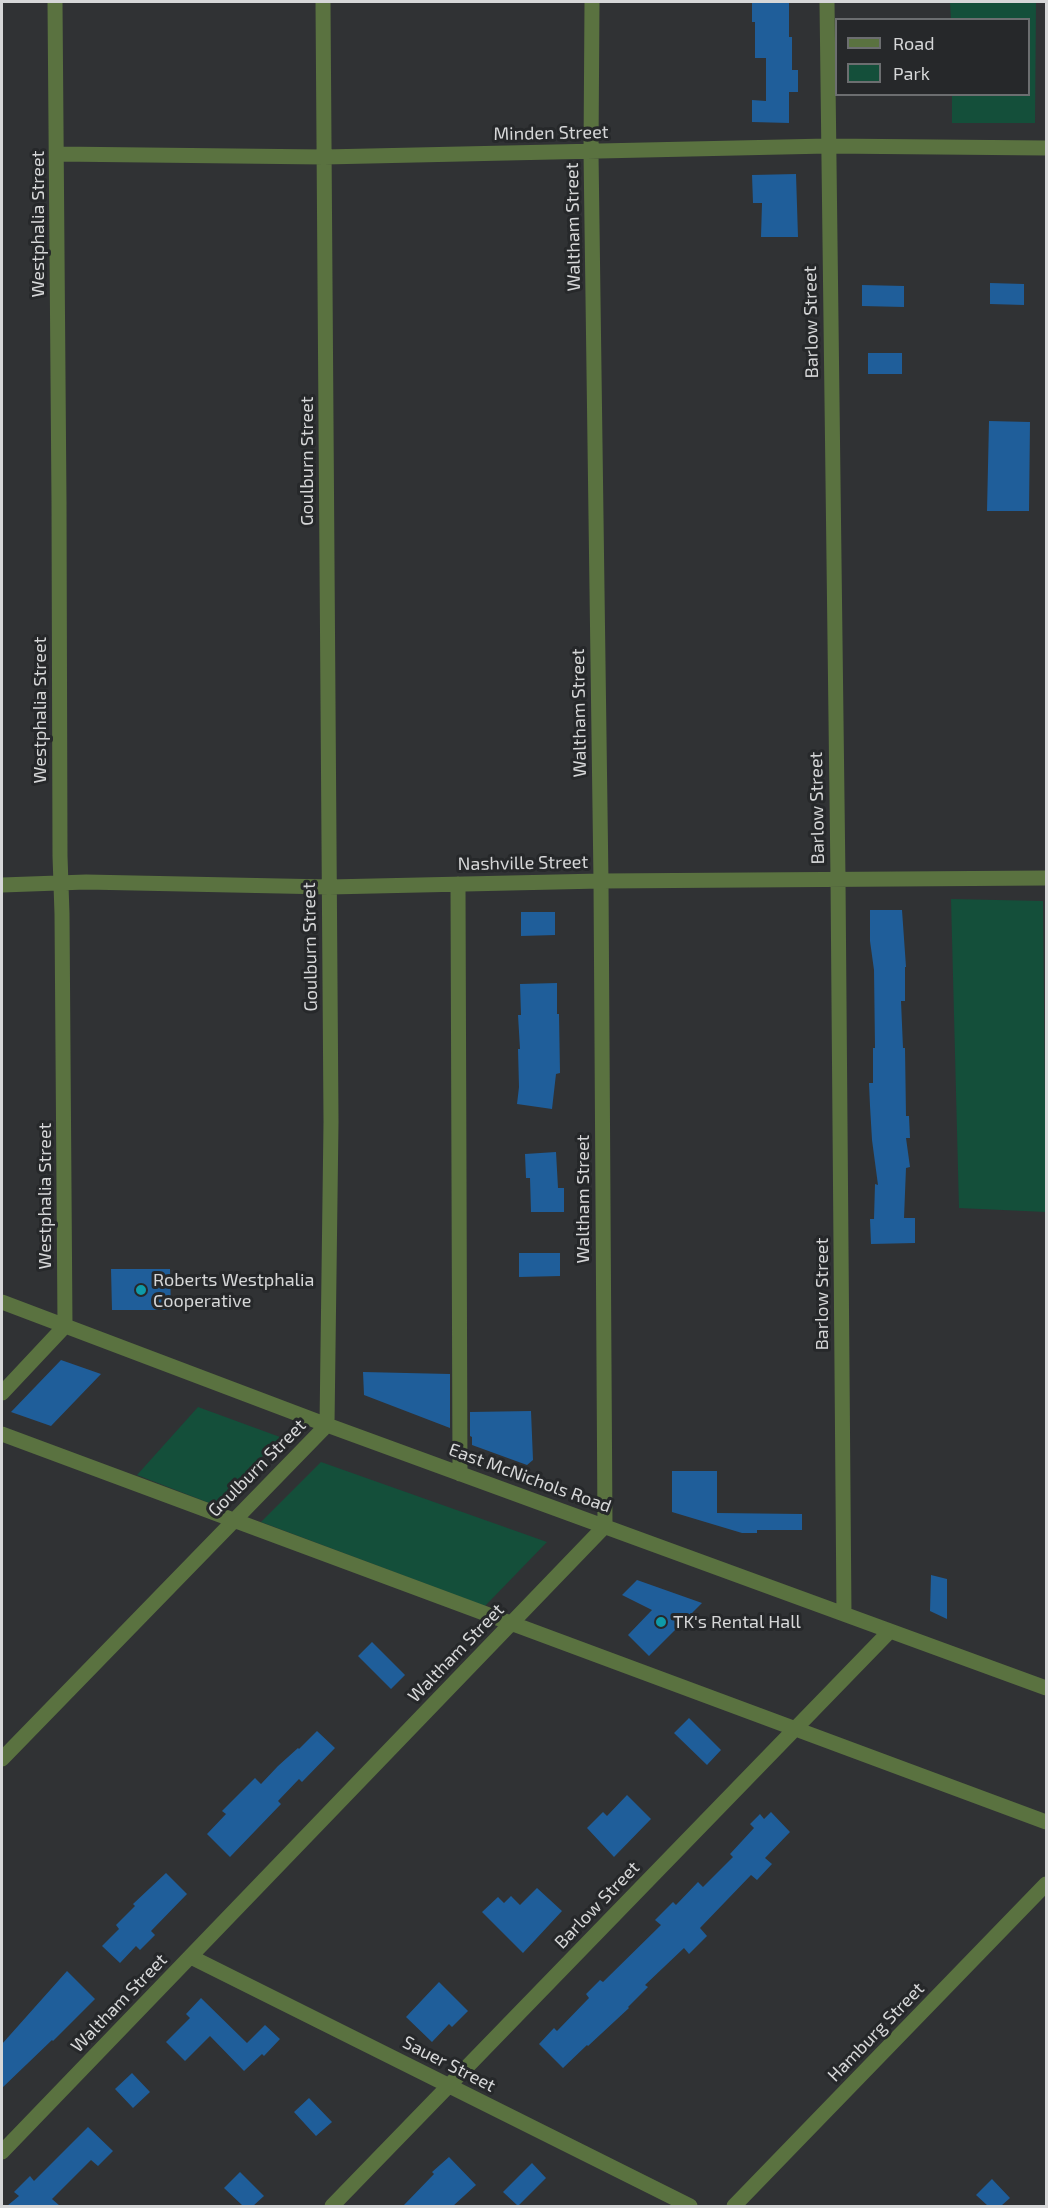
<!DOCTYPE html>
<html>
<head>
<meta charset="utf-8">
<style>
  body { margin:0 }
  #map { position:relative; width:1048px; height:2208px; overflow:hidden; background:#303234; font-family:"Exo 2",sans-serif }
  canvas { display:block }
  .frame { position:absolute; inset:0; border:3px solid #d6d7d8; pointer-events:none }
  .legend { position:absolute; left:835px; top:18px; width:195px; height:78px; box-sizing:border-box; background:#26282a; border:2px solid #6c6e70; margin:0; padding:8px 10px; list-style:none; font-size:18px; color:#d6d7d8 }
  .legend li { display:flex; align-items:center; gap:12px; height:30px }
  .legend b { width:30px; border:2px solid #6c6e70 }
</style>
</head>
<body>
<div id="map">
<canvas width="1048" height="2208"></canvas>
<div class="frame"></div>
<ul class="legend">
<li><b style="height:8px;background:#5a7240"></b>Road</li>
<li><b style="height:16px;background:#144f3a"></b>Park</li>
</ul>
</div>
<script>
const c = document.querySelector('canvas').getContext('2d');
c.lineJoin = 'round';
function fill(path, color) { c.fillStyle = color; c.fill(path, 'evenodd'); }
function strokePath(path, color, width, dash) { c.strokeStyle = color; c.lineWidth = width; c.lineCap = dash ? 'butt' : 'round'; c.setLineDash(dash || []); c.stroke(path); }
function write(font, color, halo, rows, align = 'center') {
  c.font = font + ' "Exo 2",sans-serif'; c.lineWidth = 6; c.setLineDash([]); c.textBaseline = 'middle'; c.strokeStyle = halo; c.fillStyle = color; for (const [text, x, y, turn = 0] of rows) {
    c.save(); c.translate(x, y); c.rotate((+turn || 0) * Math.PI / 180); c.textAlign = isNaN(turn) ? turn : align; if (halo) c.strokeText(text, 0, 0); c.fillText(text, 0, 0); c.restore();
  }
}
const green = new Path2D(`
  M 950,2 L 1036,2 L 1035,123 L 952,123 L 952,95 L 1028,94 L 1028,20 L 951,19 Z
  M 951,899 L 1043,901 L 1046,1212 L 959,1208 Z
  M 198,1407 L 280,1437 L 217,1506 L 137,1475 Z
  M 321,1462 L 547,1542 L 485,1606 L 261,1522 Z`);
const building = new Path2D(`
  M 752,2 L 789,2 L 789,37 L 792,37 L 792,70 L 798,70 L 798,92 L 789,92 L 789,123 L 752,122 L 752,100 L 766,101 L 766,58 L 755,58 L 755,22 L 752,22 Z
  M 796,174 L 798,237 L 761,237 L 762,203 L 753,203 L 752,175 Z
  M 990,283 L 1024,284 L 1024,305 L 990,304 Z
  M 862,285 L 904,286 L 904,307 L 862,306 Z
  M 868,353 L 902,353 L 902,374 L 868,374 Z
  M 989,421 L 1030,422 L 1029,511 L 987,511 Z
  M 870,910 L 902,910 L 906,967 L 905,967 L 905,1001 L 901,1001 L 903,1048 L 905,1048 L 906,1116 L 909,1116 L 910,1138 L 906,1138 L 910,1167 L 906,1168 L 904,1218 L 915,1218 L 915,1243 L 871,1244 L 870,1219 L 874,1219 L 875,1184 L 878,1185 L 872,1140 L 870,1106 L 869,1083 L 873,1083 L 873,1048 L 875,1048 L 874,970 L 870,941 Z
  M 521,912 L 555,912 L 555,935 L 521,936 Z
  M 557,983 L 557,1014 L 559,1014 L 560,1073 L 556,1074 L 552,1109 L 517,1104 L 519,1087 L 518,1049 L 520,1049 L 518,1015 L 521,1015 L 520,984 Z
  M 556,1152 L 558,1188 L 564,1188 L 564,1212 L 531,1212 L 530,1178 L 526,1178 L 525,1154 Z
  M 519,1253 L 560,1253 L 560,1276 L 519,1277 Z
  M 111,1269 L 170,1269 L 171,1310 L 112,1310 Z
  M 61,1360 L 101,1374 L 51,1426 L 11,1412 Z
  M 363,1372 L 450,1374 L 450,1428 L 364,1395 Z
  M 531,1411 L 533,1460 L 527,1465 L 472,1445 L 472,1437 L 470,1436 L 470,1412 Z
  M 672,1471 L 717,1471 L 717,1513 L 802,1514 L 802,1530 L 757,1530 L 757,1533 L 742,1533 L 672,1512 Z
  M 931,1575 L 947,1579 L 947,1619 L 930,1611 Z
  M 637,1580 L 702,1603 L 649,1656 L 628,1635 L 652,1610 L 622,1595 Z
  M 372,1642 L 405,1675 L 391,1689 L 358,1656 Z
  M 689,1718 L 721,1750 L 707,1765 L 674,1733 Z
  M 317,1731 L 335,1748 L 302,1782 L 299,1779 L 278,1801 L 281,1804 L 230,1857 L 207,1834 L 226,1814 L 222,1811 L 255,1778 L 261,1784 L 278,1766 L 298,1748 L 299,1749 Z
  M 627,1795 L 651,1819 L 614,1857 L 587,1828 L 603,1812 L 607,1816 Z
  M 771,1812 L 790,1832 L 765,1858 L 772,1864 L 757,1880 L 751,1875 L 700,1928 L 707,1936 L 689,1954 L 684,1948 L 645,1985 L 648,1987 L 628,2007 L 629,2008 L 588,2046 L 587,2045 L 563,2068 L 539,2044 L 554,2028 L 557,2031 L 589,1998 L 586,1994 L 600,1980 L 603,1982 L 661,1925 L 655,1920 L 673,1902 L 676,1905 L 698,1882 L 703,1887 L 733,1857 L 730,1854 L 754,1828 L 750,1824 L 760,1814 L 764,1819 Z
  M 166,1873 L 187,1894 L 151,1931 L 155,1935 L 140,1950 L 136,1946 L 120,1963 L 102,1946 L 119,1929 L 116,1925 L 135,1906 L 133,1904 Z
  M 537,1888 L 562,1911 L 523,1953 L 482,1912 L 498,1897 L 504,1903 L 511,1896 L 520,1905 Z
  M 67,1971 L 95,1999 L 53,2041 L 52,2040 L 2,2088 L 2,2044 Z
  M 439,1982 L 468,2011 L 452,2027 L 449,2024 L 432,2042 L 406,2017 Z
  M 201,1998 L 247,2043 L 265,2025 L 280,2039 L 264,2056 L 262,2054 L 244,2071 L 210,2036 L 185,2061 L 166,2042 L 190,2018 L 186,2014 Z
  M 132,2073 L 150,2092 L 133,2108 L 115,2089 Z
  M 309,2098 L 332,2122 L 316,2136 L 294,2112 Z
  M 88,2127 L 113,2151 L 98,2166 L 91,2160 L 52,2199 L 60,2206 L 7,2206 L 19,2196 L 14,2192 L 30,2176 L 34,2181 Z
  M 449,2157 L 476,2185 L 453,2206 L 403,2206 L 434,2174 L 432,2172 Z
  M 532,2163 L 546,2178 L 518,2206 L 503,2192 Z
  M 240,2172 L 264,2196 L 253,2206 L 243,2206 L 224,2188 Z
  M 992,2179 L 1010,2198 L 1001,2206 L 988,2206 L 976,2195 Z`);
const minor = new Path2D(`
  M 827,2 L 838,879 L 844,1614
  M 57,154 L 324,157 L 828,146 L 1046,148
  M 458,884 L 460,1474
  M 2,885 L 86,882 L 329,887 L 601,881 L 1046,878
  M 2,1302 L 327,1425 L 1046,1688
  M 2,1393 L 65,1326 L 62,914 L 60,856 L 59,502 L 55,2
  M 2,1434 L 1046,1822
  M 2,1759 L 327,1425 L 331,1122 L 323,2
  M 191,1957 L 690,2206
  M 2,2152 L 605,1526 L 601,881 L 591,152 L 592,2
  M 332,2206 L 890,1631
  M 734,2206 L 1046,1884`);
const markers = [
  [141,1290,6,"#0f9aa8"],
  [661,1622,6,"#0f9aa8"]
];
const streetNames = [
  ["Minden Street",551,133,-1],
  ["Westphalia Street",38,224,-90],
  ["Waltham Street",573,227,-91],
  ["Barlow Street",811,322,-91],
  ["Goulburn Street",307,461,-90],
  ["Westphalia Street",40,710,-90],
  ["Waltham Street",579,713,-91],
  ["Barlow Street",817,808,-91],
  ["Nashville Street",523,863,-1],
  ["Goulburn Street",310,947,-91],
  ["Westphalia Street",45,1196,-90],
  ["Waltham Street",583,1199,-90],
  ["Barlow Street",822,1294,-90],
  ["Goulburn Street",257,1468,-45],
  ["East McNichols Road",530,1478,20],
  ["Waltham Street",456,1653,-46],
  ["Barlow Street",597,1905,-46],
  ["Waltham Street",119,2003,-46],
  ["Hamburg Street",876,2032,-46],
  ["Sauer Street",449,2064,27]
];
const poiNames = [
  ["Roberts Westphalia",153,1280],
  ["Cooperative",153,1301],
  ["TK's Rental Hall",673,1622]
];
fill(green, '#144f3a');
fill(building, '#1f5e9a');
strokePath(minor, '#5a7240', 15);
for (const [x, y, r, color] of markers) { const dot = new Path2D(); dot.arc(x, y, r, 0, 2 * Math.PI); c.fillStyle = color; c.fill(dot); strokePath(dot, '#26282a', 2); }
write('18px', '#d6d7d8', '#26282a', streetNames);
write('18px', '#d6d7d8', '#26282a', poiNames, 'left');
</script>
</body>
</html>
